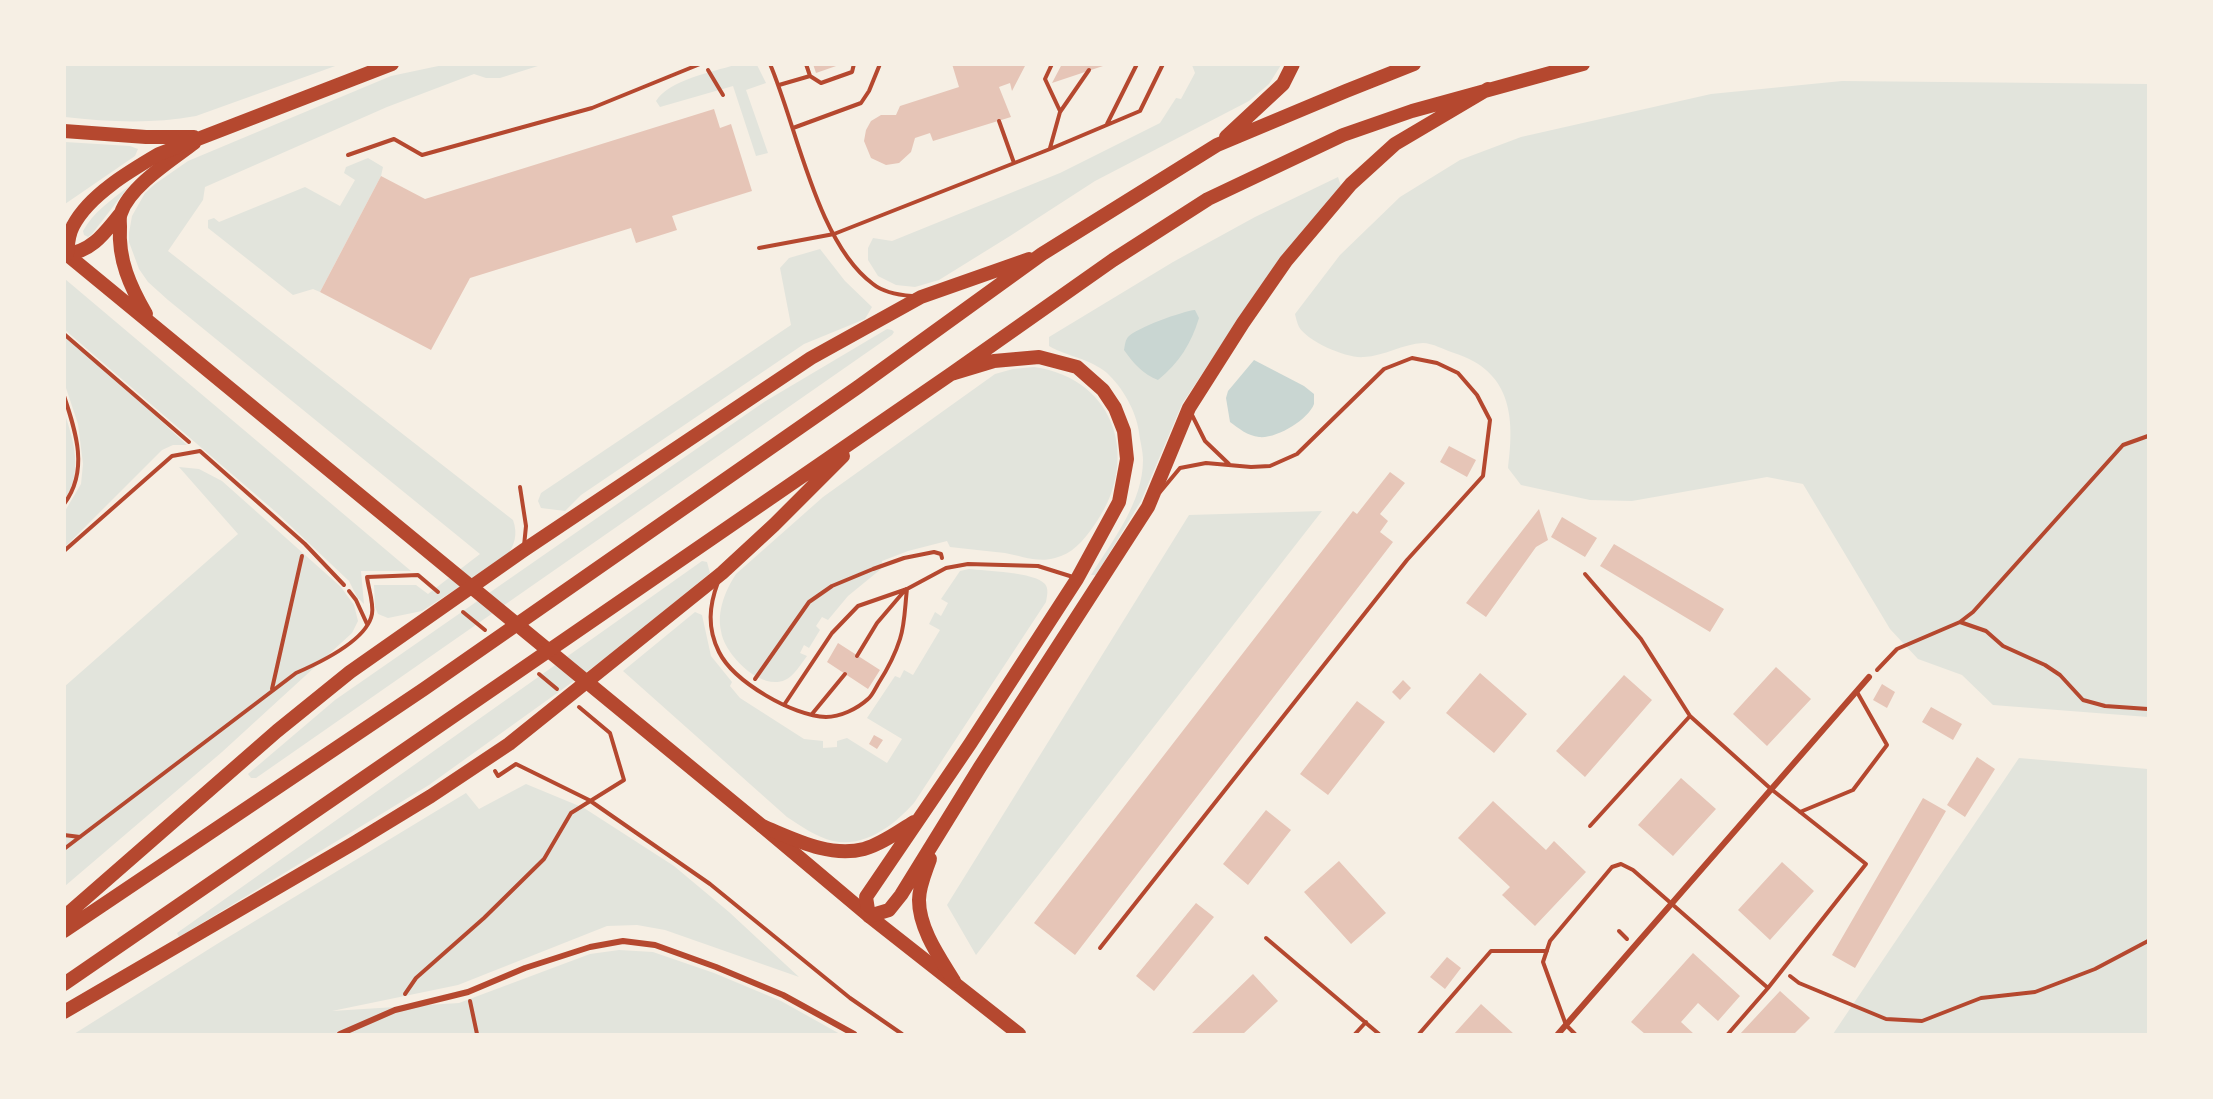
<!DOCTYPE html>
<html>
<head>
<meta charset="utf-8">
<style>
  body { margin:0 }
  #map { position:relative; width:2213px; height:1099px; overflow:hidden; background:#f6efe4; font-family:Arial,sans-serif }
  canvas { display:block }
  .frame { position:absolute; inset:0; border:66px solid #f6efe4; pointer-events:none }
</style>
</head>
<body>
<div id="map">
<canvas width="2213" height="1099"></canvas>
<div class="frame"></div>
</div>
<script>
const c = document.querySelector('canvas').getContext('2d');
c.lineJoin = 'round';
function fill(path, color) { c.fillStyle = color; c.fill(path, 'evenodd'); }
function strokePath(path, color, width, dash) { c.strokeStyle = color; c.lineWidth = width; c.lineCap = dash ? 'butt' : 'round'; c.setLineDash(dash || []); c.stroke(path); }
const green = new Path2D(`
  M 65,64 L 338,64 L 338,65 L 196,116 C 152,124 109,122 65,117 Z
  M 443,65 L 541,65 L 500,78 L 486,78 L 474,74 L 387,107 L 205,187 L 203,200 L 168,251 L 513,520 C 518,534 515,545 506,557 L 422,611 L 388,618 L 378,614 L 375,607 L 374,585 L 416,585 L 428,594 L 480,554 L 168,300 L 148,282 L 139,269 L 129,242 L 129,233 L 132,216 L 145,193 L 155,184 L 188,161 L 391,76 Z
  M 735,65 L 757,65 L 766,83 L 746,90 L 768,153 L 756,156 L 733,86 L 660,107 L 656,101 C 669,80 712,72 735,65 Z
  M 1192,65 L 1281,65 L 1269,84 L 1249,101 L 1095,181 L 1010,236 L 939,280 L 915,287 L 896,285 L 878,276 L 868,260 L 868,248 L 873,238 L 892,241 L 1060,173 L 1160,123 L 1176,98 L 1181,99 L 1195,73 Z
  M 1842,81 L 2148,84 L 2148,717 L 1993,705 L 1962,675 L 1918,659 L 1890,629 L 1803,484 L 1767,477 L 1632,501 L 1590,500 L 1521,485 L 1508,468 C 1515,416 1511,371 1454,353 C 1445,350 1432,343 1423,343 C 1403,344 1384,356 1364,357 C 1348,359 1308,342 1299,327 C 1297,323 1296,318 1295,314 L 1340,255 L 1400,197 L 1460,160 L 1521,137 L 1711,94 Z
  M 65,142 L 130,146 L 138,149 L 135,156 L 65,204 Z
  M 368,158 L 383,167 L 381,176 L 320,292 L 313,289 L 293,295 L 208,228 L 208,220 L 214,218 L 219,222 L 305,187 L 340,206 L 355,180 L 344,173 L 346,167 Z
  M 1338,177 L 1341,186 L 1283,257 L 1228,335 L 1182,404 L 1141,501 L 1096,575 L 1091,575 C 1113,540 1143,502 1143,460 C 1143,451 1140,441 1139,432 C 1136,411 1123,388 1107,373 C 1089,358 1068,357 1049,346 L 1049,337 L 1173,262 L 1255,217 Z
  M 129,186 L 92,234 L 88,237 L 84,235 L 83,231 C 93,212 113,199 129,186 Z
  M 820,249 L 845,281 L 872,307 L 865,319 L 804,344 L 581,495 L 565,511 L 541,508 L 538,501 L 541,493 L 791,325 L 780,268 L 789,258 Z
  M 64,279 L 65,279 L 411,571 L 361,571 L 364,604 L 357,597 L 349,581 L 277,513 L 65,330 Z
  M 887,329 L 892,330 L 894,332 L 892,335 L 256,778 L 251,778 L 248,774 L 335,700 L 764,402 Z
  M 65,332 L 187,445 L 173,445 L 162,450 L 65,547 L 65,511 L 81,484 L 83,464 L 78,424 L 65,385 Z
  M 1034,367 C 1118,379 1141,463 1093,527 C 1083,541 1072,554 1055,558 C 1038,563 1021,556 1005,553 C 986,551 968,549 950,547 L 947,541 L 908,551 L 882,561 L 881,569 L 848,596 L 828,620 L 822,617 L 816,626 L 820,630 L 809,648 L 804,645 L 800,653 L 807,656 C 801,664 794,676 785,680 C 760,691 724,654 721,631 C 717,611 725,591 736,574 L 823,497 L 995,374 L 1013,369 Z
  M 64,412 C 74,440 83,473 65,499 Z
  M 179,467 L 199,469 L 222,481 L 341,587 L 354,605 L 358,621 L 352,633 L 222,752 L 65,886 L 64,687 L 238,534 Z
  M 1322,511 L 976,955 L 947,905 L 1189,515 Z
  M 702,561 L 707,562 L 710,573 L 617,650 L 429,785 L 179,937 L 177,933 Z
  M 969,569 C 985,571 1035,572 1045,584 C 1049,589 1047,596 1046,602 L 914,803 C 894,825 865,848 833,841 C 816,837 801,826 787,817 L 623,671 L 695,612 L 702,615 L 711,656 L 732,682 L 730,686 L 740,698 L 804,739 L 823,741 L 823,748 L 837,747 L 837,741 L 847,738 L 887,763 L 902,739 L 867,718 L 895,676 L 900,678 L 904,670 L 913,675 L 940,630 L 929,624 L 935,612 L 941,616 L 948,603 L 941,599 L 960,571 Z
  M 2019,758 L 2148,769 L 2148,1034 L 1833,1034 Z
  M 526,784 L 584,808 L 674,866 L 729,912 L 799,977 L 665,930 L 637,925 L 607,926 L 458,985 L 332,1011 L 459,1003 L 590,954 L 619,950 L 653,952 L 714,973 L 781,1001 L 840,1034 L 74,1034 L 217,944 L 466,793 L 479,809 Z`);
const water = new Path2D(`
  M 1195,310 L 1199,318 C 1191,344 1179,363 1158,380 C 1144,375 1133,363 1124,350 C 1125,345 1125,341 1128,337 C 1136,328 1183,311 1195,310 Z
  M 1254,360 L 1304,386 L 1314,394 C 1314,396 1314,402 1314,404 C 1308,420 1276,439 1259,437 C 1248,436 1238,428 1230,422 L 1226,398 L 1228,391 Z`);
const building = new Path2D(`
  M 813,64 L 839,64 L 839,65 L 816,73 Z
  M 952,64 L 1026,64 L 1012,91 L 1010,83 L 999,87 L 1011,117 L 933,141 L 930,133 L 915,138 L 911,152 L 899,163 L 886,165 L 871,158 L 864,141 L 866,130 L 871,121 L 881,115 L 896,115 L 900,106 L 959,87 Z
  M 1062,64 L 1106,64 L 1106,65 L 1052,83 Z
  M 714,109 L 720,128 L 731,124 L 752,191 L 672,216 L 677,230 L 636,243 L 631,228 L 470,278 L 431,350 L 320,292 L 381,176 L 425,199 Z
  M 1449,446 L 1476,460 L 1467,477 L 1440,462 Z
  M 1390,472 L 1405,483 L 1380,514 L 1388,521 L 1380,532 L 1393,542 L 1075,955 L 1034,923 L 1353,511 L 1357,514 Z
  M 1539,509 L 1548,540 L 1536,547 L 1486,617 L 1466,603 Z
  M 1562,517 L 1597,538 L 1585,557 L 1551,537 Z
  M 1614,544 L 1724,609 L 1710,632 L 1600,566 Z
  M 838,643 L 880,670 L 868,689 L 827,662 Z
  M 1776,667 L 1811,699 L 1767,746 L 1733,714 Z
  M 1480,673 L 1527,714 L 1494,753 L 1446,713 Z
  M 1624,675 L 1652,700 L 1585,777 L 1556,751 Z
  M 1403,680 L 1411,688 L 1400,700 L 1392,692 Z
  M 1882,684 L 1895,692 L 1887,708 L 1873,700 Z
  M 1357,701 L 1385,722 L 1328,795 L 1300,774 Z
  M 1931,707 L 1962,724 L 1953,740 L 1922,722 Z
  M 874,735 L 883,740 L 877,749 L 869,744 Z
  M 1977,757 L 1995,769 L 1965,817 L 1947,805 Z
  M 1681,778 L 1716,809 L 1673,856 L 1638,825 Z
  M 1923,798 L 1946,811 L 1855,968 L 1832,955 Z
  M 1493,801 L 1546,850 L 1554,841 L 1586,872 L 1535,926 L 1502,895 L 1510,887 L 1458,838 Z
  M 1266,810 L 1291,830 L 1248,885 L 1223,864 Z
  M 1339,861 L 1386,913 L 1351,944 L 1304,892 Z
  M 1782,862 L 1814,891 L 1770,940 L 1738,910 Z
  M 1196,903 L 1214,917 L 1154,991 L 1136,976 Z
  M 1693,953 L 1740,996 L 1718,1021 L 1698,1003 L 1681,1022 L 1694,1034 L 1645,1034 L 1631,1022 Z
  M 1447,957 L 1461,968 L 1445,989 L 1430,977 Z
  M 1253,974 L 1278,1001 L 1243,1034 L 1191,1034 Z
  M 1780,991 L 1810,1018 L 1794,1034 L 1740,1034 Z
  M 1481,1004 L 1514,1034 L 1454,1034 Z`);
const path = new Path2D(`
  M 708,70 L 723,95
  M 64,334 L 189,442
  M 64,396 C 76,432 89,471 64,504
  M 349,591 L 356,600 L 367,624
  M 463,612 L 485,630
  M 1960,622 L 1986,631 L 2003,646 L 2045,665 L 2060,675 L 2083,700 L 2105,706 L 2148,709
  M 1877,670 L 1897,649 L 1960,622 L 1973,612 L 2123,445 L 2148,436
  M 539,674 L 557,689
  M 755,679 L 809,602 L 832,586 L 873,569 L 904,558 L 934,552 L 941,554 L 942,558
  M 272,689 L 302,556
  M 495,771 L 498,776 L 516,764 L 589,800 L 710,884 L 850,998 L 902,1034
  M 64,835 L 80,837
  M 64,849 L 296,673 C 319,663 367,641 372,614 C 374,603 368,587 367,577 L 418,575 L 438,592
  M 1619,931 L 1627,939
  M 1790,976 L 1799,983 L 1886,1019 L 1922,1021 L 1981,998 L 2035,992 L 2095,969 L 2148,941
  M 405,994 L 416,978 L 484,918 L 544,859 L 571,813 L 624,780 L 610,733 L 579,707
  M 470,1001 L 477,1034`);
const service = new Path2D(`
  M 770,64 C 797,127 817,243 873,284 C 884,293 899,295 912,296
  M 806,64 L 810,76
  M 1052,64 L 1045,79 L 1060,111
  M 779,85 L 810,76 L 821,83 L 852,72 L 854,64
  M 999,121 L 1014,163
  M 1107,124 L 1137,64
  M 793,128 L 861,103 L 869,91 L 880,64
  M 1050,148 L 1060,112 L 1089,70
  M 348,155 L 394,139 L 422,155 L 592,108 L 700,64
  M 759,248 L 834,234 L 1050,149 L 1140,111 L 1163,64
  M 1191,413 L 1205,441 L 1229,464
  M 520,487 L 526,526 L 524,546
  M 64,551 L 172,456 L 200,451 L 305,544 L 344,585
  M 1585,574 L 1641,639 L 1690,716 L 1771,789 L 1866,864 L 1768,988 L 1728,1034
  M 718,582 C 709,606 707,628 719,652 C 734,682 793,716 826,717 C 840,717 857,709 868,699 C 872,696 875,689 878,684 C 887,670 895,655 900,639 C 905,624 905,605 907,589
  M 857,656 L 877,623 L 906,589
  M 784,705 L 832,633 L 858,606 L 907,589 L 946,568 L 968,564 L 1038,566 L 1073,577
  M 812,714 L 845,674
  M 1800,812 L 1853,790 L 1887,745 L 1857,692
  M 1590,826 L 1690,716
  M 1266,938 L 1379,1034
  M 1100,948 L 1407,560 L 1483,476 L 1490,420 L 1477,395 L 1458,373 L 1437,363 L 1412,358 L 1384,369 L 1297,454 L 1270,466 L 1251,467 L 1206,463 L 1180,468 L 1160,492
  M 1355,1034 L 1366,1022
  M 1419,1034 L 1491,951 L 1547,951
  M 1575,1034 L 1566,1025 L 1543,962 L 1550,941 L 1612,867 L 1621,864 L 1633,870 L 1768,988`);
const minor = new Path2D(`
  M 340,1034 L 395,1010 L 468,992 L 525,968 L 590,947 L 623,941 L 655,945 L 716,967 L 783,995 L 854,1034
  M 1558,1034 L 1869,677`);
const primary = new Path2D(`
  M 64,252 L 762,826 L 869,916 L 1019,1034
  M 67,254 C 93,251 105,232 121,213
  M 146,314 C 130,286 118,260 120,227 C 120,223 119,217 121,213 C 130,186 172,160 194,143`);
const trunk = new Path2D(`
  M 64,131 L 146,137 L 194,137
  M 1226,137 L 1283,84 L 1293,64
  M 67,254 C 68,244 68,235 73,226 C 89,195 130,171 159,154 L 392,64
  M 951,374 L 994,361 L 1039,357 L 1077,367 L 1103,390 L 1115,408 L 1124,431 L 1127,459 L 1119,502 L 1077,579 L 970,744 L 866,897 L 869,916 L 889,910 L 901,895 L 980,767 L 1148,507 L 1189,408 L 1243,323 L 1286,261 L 1351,184 L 1395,144 L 1488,89
  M 762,826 C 794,839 829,858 864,849 C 882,844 899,831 914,822
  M 930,859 C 926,871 919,886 919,900 C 919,929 940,958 954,981
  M 64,917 L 277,731 L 350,672 L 524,550 L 811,358 L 921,297 L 1029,259
  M 64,931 L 424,689 L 858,387 L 1042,254 L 1217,145 L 1346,91 L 1414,64
  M 64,984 L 951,374 L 1113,260 L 1208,199 L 1343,135 L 1412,111 L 1583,64
  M 64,1012 L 354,843 L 431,796 L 509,744 L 722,573 L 774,525 L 843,456`);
fill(green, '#e2e4dc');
fill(water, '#c9d6d2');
fill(building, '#e6c5b7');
strokePath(path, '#b5482f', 4);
strokePath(service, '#b5482f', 4);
strokePath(minor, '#b5482f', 6);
strokePath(primary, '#b5482f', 14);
strokePath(trunk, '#b5482f', 14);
</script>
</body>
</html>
